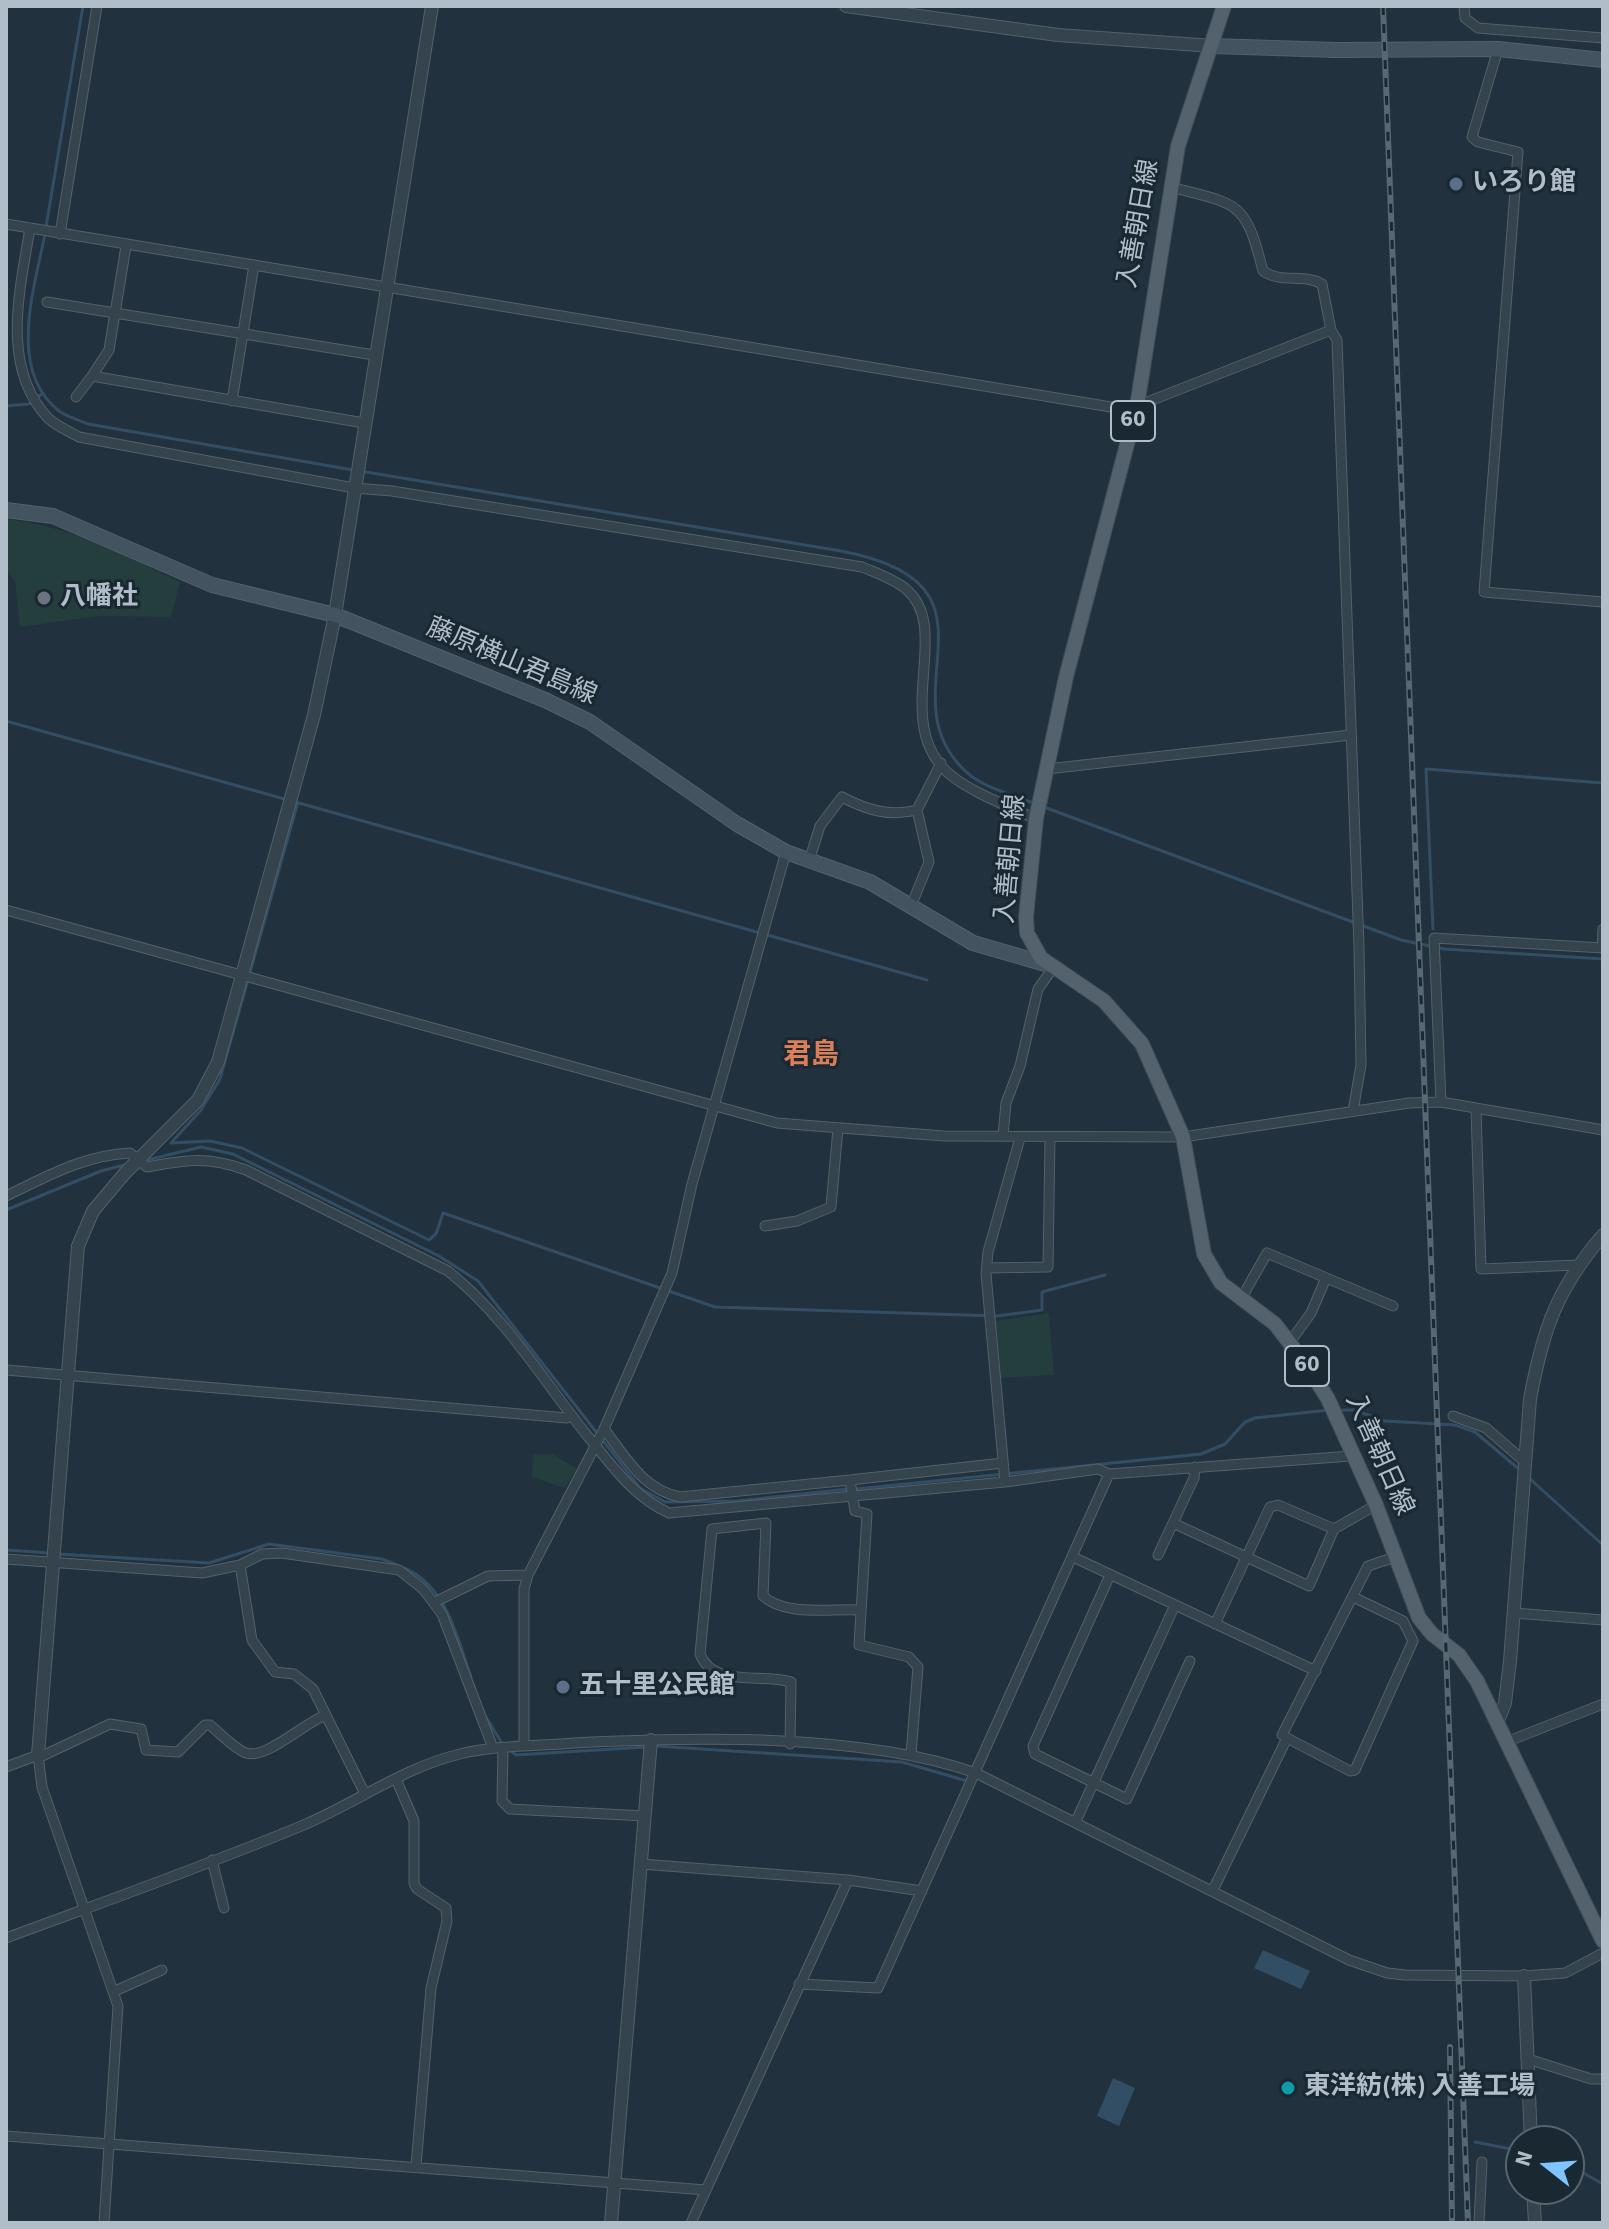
<!DOCTYPE html>
<html>
<head>
<meta charset="utf-8">
<style>
  body { margin:0 }
  #map { position:relative; width:1609px; height:2229px; overflow:hidden; background:#21313d; font-family:"Source Sans 3",sans-serif }
  canvas { display:block }
  .frame { position:absolute; inset:0; border:8px solid #b1bec9; pointer-events:none }
  .north { position:absolute; left:1505px; top:2125px; width:80px; height:80px; box-sizing:border-box; background:#1a2832; border:2px solid #56646e; border-radius:50%; rotate:287deg; font-size:22px; font-weight:700; line-height:32px; text-align:center; color:#b1bec9 }
  .north::after { content:''; display:block; margin:auto; width:28px; height:36px; background:#80c4ff; clip-path:polygon(50% 0,100% 100%,50% 72%,0 100%) }
</style>
</head>
<body>
<div id="map">
<canvas width="1609" height="2229"></canvas>
<div class="frame"></div>
<div class="north">N</div>
</div>
<script>
const c = document.querySelector('canvas').getContext('2d');
c.lineJoin = 'round';
function fill(path, color) { c.fillStyle = color; c.fill(path, 'evenodd'); }
function strokePath(path, color, width, dash) { c.strokeStyle = color; c.lineWidth = width; c.lineCap = dash ? 'butt' : 'round'; c.setLineDash(dash || []); c.stroke(path); }
function write(font, color, halo, rows, align = 'center') {
  c.font = font + ' "Source Sans 3","Noto Sans JP",sans-serif'; c.lineWidth = 6; c.setLineDash([]); c.textBaseline = 'middle'; c.strokeStyle = halo; c.fillStyle = color; for (const [text, x, y, turn = 0] of rows) {
    c.save(); c.translate(x, y); c.rotate((+turn || 0) * Math.PI / 180); c.textAlign = isNaN(turn) ? turn : align; if (halo) c.strokeText(text, 0, 0); c.fillText(text, 0, 0); c.restore();
  }
}
const green = new Path2D(`
  M 6,519 C 74,527 119,553 180,582 L 171,617 L 99,616 L 20,627 L 15,582 L 6,569 Z
  M 1049,1313 L 1054,1375 L 1001,1378 L 996,1321 Z
  M 534,1454 L 553,1454 L 577,1469 L 565,1488 L 531,1477 Z`);
const water = new Path2D(`
  M 1263,1950 L 1310,1971 L 1301,1989 L 1254,1968 Z
  M 1113,2078 L 1135,2088 L 1119,2126 L 1097,2116 Z`);
const stream = new Path2D(`
  M 46,227 L 83,6
  M 45,234 C 34,290 7,370 59,411 C 67,417 79,420 88,424 L 353,470
  M 6,406 L 29,404 L 43,393
  M 360,471 L 841,551 C 1022,585 876,698 971,776 C 989,789 1013,795 1033,803
  M 6,721 L 288,800
  M 298,802 L 220,1079 L 201,1110 L 171,1143 L 210,1141 L 242,1148 L 429,1240 L 436,1234 L 443,1213 L 715,1307 L 997,1316 L 1042,1310 L 1042,1292 L 1105,1275
  M 299,803 L 927,980
  M 1044,807 L 1401,940 L 1444,949 L 1603,959
  M 1433,929 L 1426,769 L 1603,783
  M 147,1160 L 201,1147 L 233,1154 L 439,1256 L 478,1281 L 640,1488 L 665,1502 L 737,1501 L 848,1489
  M 6,1210 L 101,1171 L 128,1164
  M 1337,1410 L 1354,1410 L 1385,1421 L 1455,1425 L 1475,1432 L 1520,1470
  M 1529,1478 L 1603,1545
  M 856,1489 L 1201,1454 L 1225,1444 L 1245,1422 L 1255,1418 L 1329,1410
  M 6,1550 L 50,1553
  M 57,1554 L 209,1563 L 269,1544 L 382,1559 L 397,1565
  M 404,1568 C 446,1585 457,1637 471,1677
  M 486,1717 L 503,1745
  M 655,1746 L 902,1762 L 967,1781
  M 509,1749 L 516,1755 L 647,1747
  M 1475,2142 L 1521,2151
  M 1569,2165 L 1603,2184`);
const minor = new Path2D(`
  M 1464,6 L 1465,18 L 1478,28 L 1603,38
  M 1498,49 L 1472,137 L 1478,142 L 1518,152 L 1484,592 L 1603,602
  M 1171,187 C 1238,205 1245,199 1263,271 C 1282,284 1303,273 1322,284 L 1331,330 L 1337,340 L 1359,947 L 1361,1065 L 1353,1111
  M 6,224 L 1135,411
  M 30,228 C 20,290 0,367 48,418 C 56,426 69,431 79,437 L 354,488 L 392,491 L 862,567 C 876,573 894,579 906,589 C 955,630 887,726 953,777 C 977,795 1009,806 1036,819
  M 60,234 L 97,6
  M 126,246 L 109,350 L 92,376 L 364,423
  M 47,302 L 374,355
  M 76,397 L 92,376
  M 232,401 L 254,265
  M 1137,406 L 1331,330
  M 1047,769 L 1351,735
  M 809,861 L 820,826 L 842,797 C 867,810 889,817 917,810
  M 911,906 L 929,862 L 917,810 L 941,763
  M 6,910 L 777,1123 L 944,1136 L 1183,1137 L 1409,1103 L 1441,1102 L 1603,1130
  M 1602,948 L 1603,929
  M 1441,1102 L 1434,938 L 1603,948
  M 1476,1110 L 1481,1269 L 1578,1265
  M 1003,1136 L 1006,1103 L 1020,1066 L 1038,989 L 1053,968
  M 6,1196 C 46,1177 84,1155 130,1153 L 147,1167 C 187,1160 207,1156 246,1170 L 448,1271 C 505,1316 544,1382 590,1439 C 614,1468 634,1497 669,1513 L 1005,1482 L 1098,1469 L 1109,1474 L 1351,1456
  M 765,1226 L 797,1221 L 831,1207 L 838,1128
  M 987,1268 L 1048,1267 L 1050,1138
  M 1241,1299 L 1267,1253 L 1393,1306
  M 1290,1342 L 1311,1313 L 1326,1278
  M 6,1370 L 567,1418 L 571,1415
  M 1453,1416 L 1486,1428 L 1525,1462
  M 604,1429 C 626,1457 643,1490 680,1497 L 850,1480
  M 1005,1482 L 986,1274 L 988,1252 L 1020,1138
  M 1173,1523 L 1309,1586 L 1334,1529 L 1376,1505
  M 1158,1555 L 1194,1478 L 1195,1467
  M 1073,1557 L 1316,1671
  M 6,1559 L 202,1573 L 240,1565 L 262,1554 L 282,1553 L 399,1570 L 423,1589 L 442,1614 L 493,1748
  M 240,1565 L 252,1640 L 275,1672 L 294,1674 L 313,1689 L 365,1794
  M 1110,1575 L 1033,1746 L 1035,1754 L 1127,1799 L 1190,1661
  M 435,1602 L 488,1576 L 528,1575
  M 1514,1613 L 1603,1620
  M 1215,1624 L 1270,1507 L 1278,1505 L 1334,1529
  M 1287,1738 L 1350,1771 L 1355,1770 L 1413,1641 L 1403,1621 L 1353,1597
  M 1506,1742 L 1603,1704
  M 790,1744 L 791,1682 C 762,1673 713,1688 700,1654 L 712,1529 L 766,1523 L 763,1596 C 786,1617 830,1608 860,1610
  M 524,1746 L 524,1589 L 528,1575 L 604,1429 L 672,1273 L 692,1184 L 786,852
  M 503,1747 L 502,1801 L 510,1809 L 645,1816
  M 911,1754 L 918,1667 L 909,1657 L 859,1645 L 867,1514 L 855,1511 L 850,1480 L 1003,1463
  M 38,1758 L 110,1724 L 141,1729 L 146,1750 L 178,1752 L 205,1725 L 210,1725 C 221,1734 233,1748 246,1753 C 266,1760 305,1722 326,1715
  M 6,1767 L 38,1755 L 42,1787 L 118,2006 L 104,2223
  M 396,1779 L 414,1821 L 414,1883 L 417,1889 L 446,1908 L 447,1921 L 431,1988 L 416,2166
  M 1076,1821 L 1175,1605
  M 212,1860 L 224,1908
  M 641,1864 L 848,1880 L 922,1891
  M 1213,1890 L 1287,1738 L 1282,1735 L 1368,1566 L 1395,1557
  M 6,1938 C 106,1901 208,1865 306,1824 C 357,1802 405,1767 460,1754 C 497,1745 536,1746 574,1743 C 695,1737 862,1733 976,1773 L 1349,1960 L 1387,1973 L 1405,1975 L 1524,1976 L 1565,1973 L 1603,1953
  M 799,1984 L 878,1988 L 1109,1474
  M 115,1991 L 162,1970
  M 1528,2059 L 1591,2079 L 1603,2079
  M 6,2136 L 706,2190
  M 691,2223 L 848,1880
  M 1479,2223 L 1482,2162`);
const tertiary = new Path2D(`
  M 846,6 L 1058,35 L 1213,46
  M 1498,1721 L 1505,1703 L 1510,1661 L 1530,1399 C 1543,1330 1556,1290 1603,1235
  M 38,1755 L 78,1246 L 93,1211 L 125,1173 L 198,1100 L 218,1062 L 314,715 L 335,615 L 432,6
  M 1524,1976 L 1531,2141
  M 1533,2189 L 1535,2223
  M 611,2223 L 651,1740`);
const secondary = new Path2D(`
  M 1213,46 L 1335,50 L 1498,49 L 1603,60
  M 6,510 L 53,516 L 212,585 L 335,615 L 545,700 L 590,722 L 737,824 L 786,852 L 870,882 L 973,943 L 1049,965`);
const primary = new Path2D(`
  M 1224,6 L 1178,146 L 1137,406 L 1066,677 L 1036,819 L 1026,917 L 1027,933 L 1041,958 L 1104,1001 L 1142,1044 L 1183,1137 L 1204,1254 L 1221,1283 L 1275,1324 L 1308,1367 L 1328,1399 L 1376,1505 L 1419,1618 L 1432,1634 L 1459,1655 L 1477,1681 L 1603,1941`);
const rail = new Path2D(`
  M 1383,6 L 1468,2223
  M 1450,2047 L 1452,2223`);
const markers = [
  [1456,184,8,"#5c6f8a"],
  [44,598,8,"#6b7280"],
  [563,1687,8,"#5c6f8a"],
  [1288,2088,8,"#0f9aa8"]
];
const shields = [
  [1133,421,44],
  [1307,1366,44]
];
const shieldNames = [
  ["60",1133,421],
  ["60",1307,1366]
];
const poiNames = [
  ["いろり館",1472,184],
  ["八幡社",60,598],
  ["五十里公民館",579,1687],
  ["東洋紡(株) 入善工場",1304,2088]
];
const streetNames = [
  ["入善朝日線",1140,224,-80],
  ["藤原横山君島線",511,663,23],
  ["入善朝日線",1012,859,-85],
  ["入善朝日線",1378,1455,66]
];
const neighbourhoodNames = [
  ["君島",811,1057]
];
fill(green, '#233e3d');
fill(water, '#324e64');
strokePath(stream, '#324e64', 3);
strokePath(minor, '#53616b', 11);
strokePath(tertiary, '#53616b', 14);
strokePath(secondary, '#53616b', 16);
strokePath(primary, '#3e4c56', 16);
strokePath(minor, '#35434d', 9);
strokePath(tertiary, '#35434d', 12);
strokePath(secondary, '#435360', 14);
strokePath(primary, '#53626d', 14);
strokePath(rail, '#576875', 6);
strokePath(rail, '#1a2832', 3, [9]);
for (const [x, y, r, color] of markers) { const dot = new Path2D(); dot.arc(x, y, r, 0, 2 * Math.PI); c.fillStyle = color; c.fill(dot); strokePath(dot, '#1a2832', 3); }
for (const [x, y, w] of shields) { const box = new Path2D(); box.roundRect(x - w / 2, y - 20, w, 40, 6); c.fillStyle = '#1a2832'; c.fill(box); strokePath(box, '#b1bec9', 2); }
write('bold 24px', '#b1bec9', null, shieldNames);
write('bold 26px', '#b1bec9', '#1a2832', poiNames, 'left');
write('26px', '#b1bec9', '#1a2832', streetNames);
write('bold 28px', '#db7e59', '#1a2832', neighbourhoodNames);
</script>
</body>
</html>
